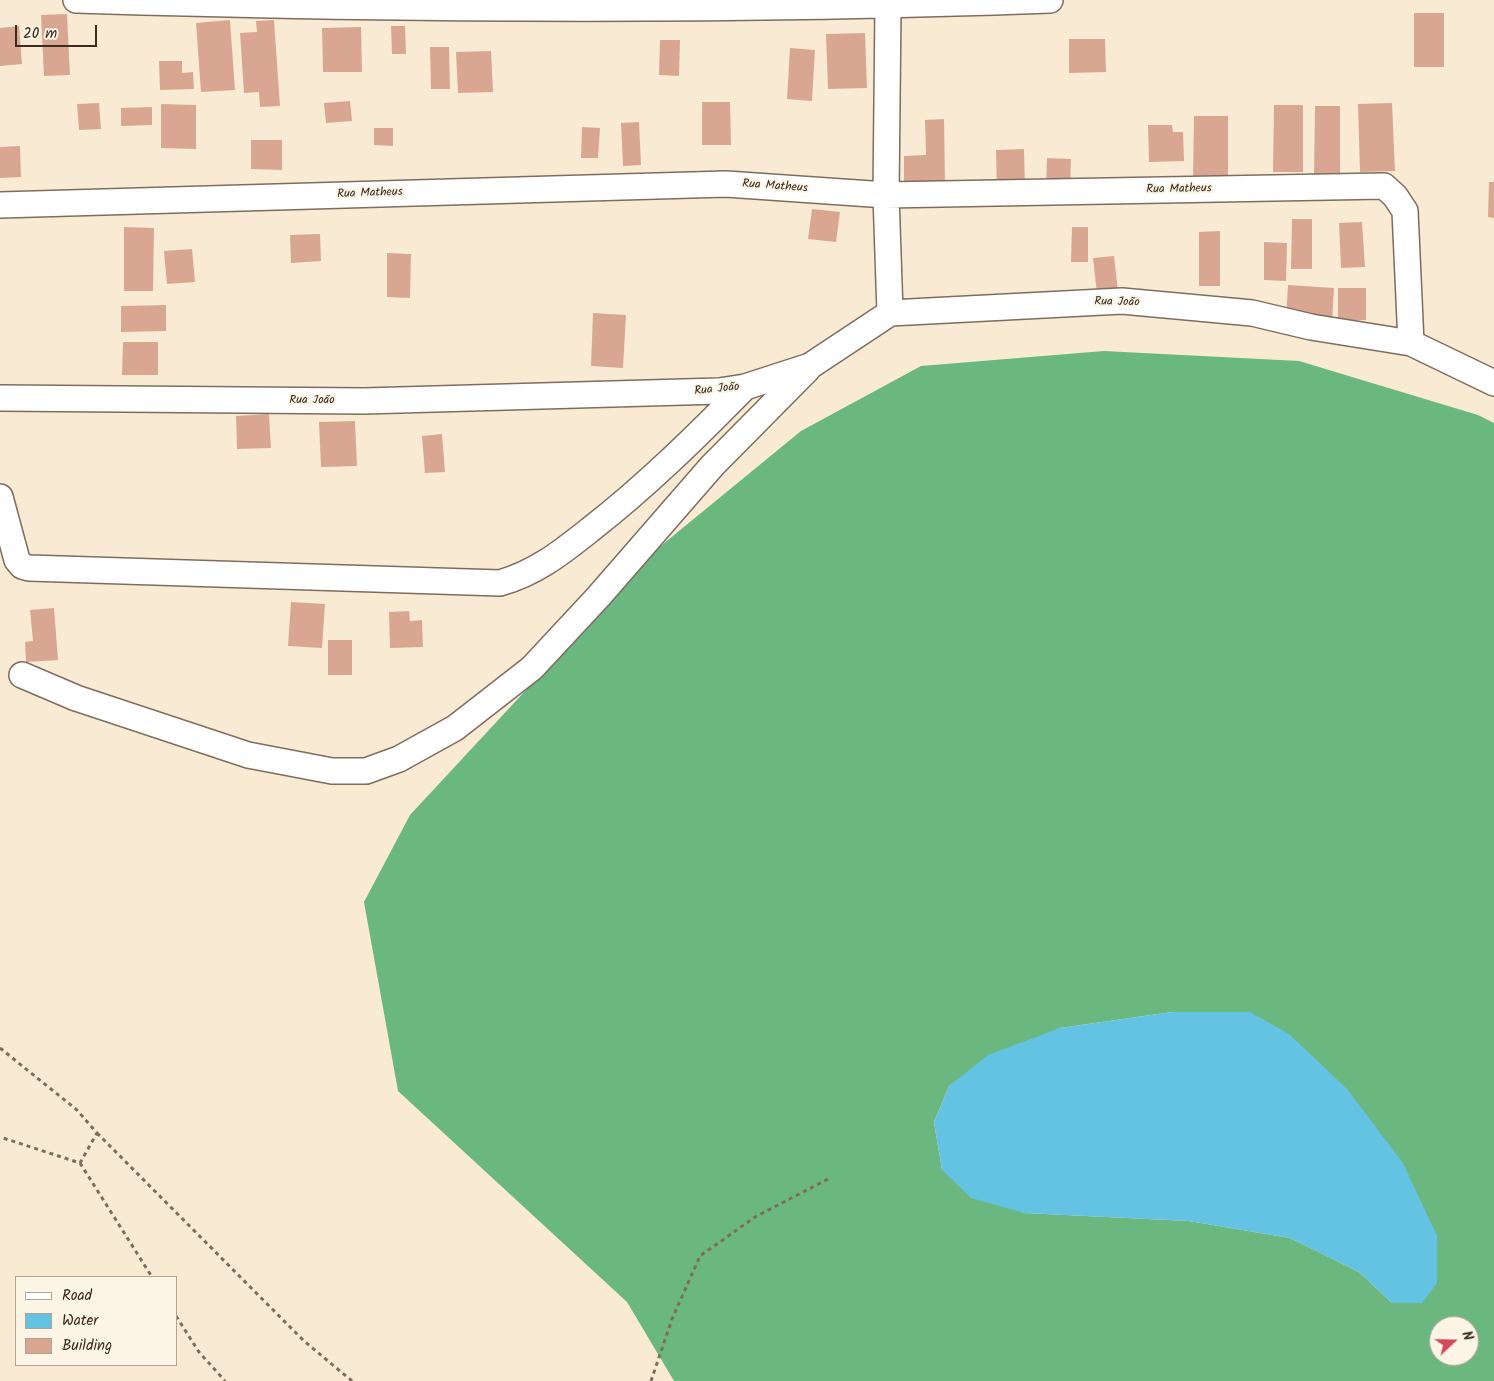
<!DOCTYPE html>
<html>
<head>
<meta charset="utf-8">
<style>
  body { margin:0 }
  #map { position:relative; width:1494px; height:1381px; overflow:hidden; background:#f9ead4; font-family:Kalam,sans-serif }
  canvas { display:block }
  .legend { position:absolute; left:15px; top:1276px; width:162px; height:90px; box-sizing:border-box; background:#fcf5e5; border:1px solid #afa495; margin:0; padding:6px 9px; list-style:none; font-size:15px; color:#3b2a1e }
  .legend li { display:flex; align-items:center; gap:10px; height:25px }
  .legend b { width:25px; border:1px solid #afa495 }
  .north { position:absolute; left:1429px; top:1316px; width:50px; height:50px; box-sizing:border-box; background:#fcf5e5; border:1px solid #afa495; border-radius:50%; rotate:69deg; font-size:14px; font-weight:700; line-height:20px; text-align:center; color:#3b2a1e }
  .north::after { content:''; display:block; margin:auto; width:18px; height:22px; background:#d1495b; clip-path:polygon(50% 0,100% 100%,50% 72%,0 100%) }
  .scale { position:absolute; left:15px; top:25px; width:82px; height:22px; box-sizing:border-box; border:2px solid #3b2a1e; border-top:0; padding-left:6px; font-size:15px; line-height:18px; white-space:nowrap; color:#3b2a1e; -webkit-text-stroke:4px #fcf5e5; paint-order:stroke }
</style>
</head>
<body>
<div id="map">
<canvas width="1494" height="1381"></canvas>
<ul class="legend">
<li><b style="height:6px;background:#fff"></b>Road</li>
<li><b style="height:14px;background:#64c2e2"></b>Water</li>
<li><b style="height:14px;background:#d9a791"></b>Building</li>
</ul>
<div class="north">N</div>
<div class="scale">20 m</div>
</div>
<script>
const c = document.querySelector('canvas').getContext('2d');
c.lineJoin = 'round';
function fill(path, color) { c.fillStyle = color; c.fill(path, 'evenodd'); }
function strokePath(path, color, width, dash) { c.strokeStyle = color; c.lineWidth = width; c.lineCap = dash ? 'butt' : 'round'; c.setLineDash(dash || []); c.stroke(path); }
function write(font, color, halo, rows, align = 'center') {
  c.font = font + ' Kalam,sans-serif'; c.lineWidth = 4; c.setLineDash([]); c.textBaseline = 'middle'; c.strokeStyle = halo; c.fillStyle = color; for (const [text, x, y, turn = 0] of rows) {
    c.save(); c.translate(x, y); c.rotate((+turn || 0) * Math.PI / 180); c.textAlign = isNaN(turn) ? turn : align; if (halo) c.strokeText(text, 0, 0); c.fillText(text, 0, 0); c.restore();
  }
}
const forest = new Path2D(`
  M 1104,351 L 1299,361 L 1478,415 L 1494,423 L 1494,1381 L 674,1381 L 627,1302 L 398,1091 L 364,902 L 410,815 L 657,549 L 801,431 L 921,366 ZM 1172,1012 L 1250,1012 L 1392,1303 L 1359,1272 L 1290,1238 L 1189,1221 L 1024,1213 L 942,1170 L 934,1122 L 949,1086 L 1060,1028 ZM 1439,1326 L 1469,1326 L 1469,1356 L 1439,1356 Z`);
const water = new Path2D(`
  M 1172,1012 L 1250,1012 L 1289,1034 L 1347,1089 L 1403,1163 L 1437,1236 L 1437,1283 L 1422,1303 L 1392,1303 L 1359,1272 L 1290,1238 L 1189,1221 L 1024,1213 L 971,1198 L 942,1170 L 934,1122 L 949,1086 L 988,1055 L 1060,1028 Z`);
const building = new Path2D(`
  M 1414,13 L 1444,13 L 1444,67 L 1414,67 Z
  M 67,14 L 70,75 L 44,76 L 41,15 Z
  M 230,20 L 235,90 L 201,92 L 196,23 Z
  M 274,20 L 280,106 L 260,107 L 259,92 L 244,93 L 240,33 L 257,32 L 256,21 Z
  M 19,26 L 22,64 L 0,66 L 0,28 Z
  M 391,26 L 405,26 L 406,54 L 392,54 Z
  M 361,27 L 362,72 L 323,72 L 322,28 Z
  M 865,33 L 867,88 L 828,89 L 826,34 Z
  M 1069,39 L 1105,39 L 1106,72 L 1069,73 Z
  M 660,40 L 680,40 L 679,76 L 659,75 Z
  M 430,47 L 449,47 L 450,89 L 431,89 Z
  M 790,48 L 815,50 L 812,101 L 787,99 Z
  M 491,51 L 493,92 L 458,93 L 456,52 Z
  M 159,61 L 182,61 L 182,73 L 193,72 L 194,89 L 160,90 Z
  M 350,101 L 352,121 L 326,123 L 324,103 Z
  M 702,102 L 730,102 L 731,145 L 702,145 Z
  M 99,103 L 101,129 L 79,130 L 77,104 Z
  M 1392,103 L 1395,171 L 1360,172 L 1358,104 Z
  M 161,104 L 196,105 L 196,149 L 161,148 Z
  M 1274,105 L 1303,105 L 1303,172 L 1273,172 Z
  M 1315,106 L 1340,106 L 1340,176 L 1314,175 Z
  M 152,107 L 152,125 L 121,126 L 121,108 Z
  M 1194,116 L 1228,116 L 1228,179 L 1193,179 Z
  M 944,119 L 945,182 L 904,182 L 904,156 L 926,155 L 925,120 Z
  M 639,122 L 641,165 L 623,166 L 621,123 Z
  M 1148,125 L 1172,125 L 1173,132 L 1183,132 L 1184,161 L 1149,162 Z
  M 582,127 L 600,128 L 598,158 L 581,158 Z
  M 374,128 L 393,128 L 393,146 L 374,145 Z
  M 251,140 L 282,140 L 282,170 L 251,169 Z
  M 20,146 L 21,177 L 0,178 L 0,147 Z
  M 1024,149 L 1025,191 L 997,191 L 996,150 Z
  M 1047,158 L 1071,159 L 1070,187 L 1046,186 Z
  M 1489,182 L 1494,182 L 1494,218 L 1488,217 Z
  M 812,209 L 840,212 L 836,242 L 808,239 Z
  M 1292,219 L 1312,219 L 1312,269 L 1291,269 Z
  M 1362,222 L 1365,267 L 1341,268 L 1339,223 Z
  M 124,227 L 154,228 L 153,291 L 124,291 Z
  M 1072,227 L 1088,227 L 1088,262 L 1071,262 Z
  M 1220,231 L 1220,286 L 1199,286 L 1199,232 Z
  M 320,234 L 321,261 L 291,263 L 290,235 Z
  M 1264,242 L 1287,243 L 1286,281 L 1264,280 Z
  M 192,249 L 195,282 L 167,284 L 164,251 Z
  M 387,253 L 411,254 L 410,298 L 387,297 Z
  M 1114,256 L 1118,291 L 1097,294 L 1093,258 Z
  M 1288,285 L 1334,288 L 1332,322 L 1286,319 Z
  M 1338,288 L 1366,288 L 1366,320 L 1338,321 Z
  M 166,305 L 166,331 L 121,332 L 121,306 Z
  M 593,313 L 626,315 L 623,368 L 591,366 Z
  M 123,342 L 158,342 L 158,375 L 122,375 Z
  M 269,414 L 271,448 L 237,449 L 236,416 Z
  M 355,421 L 357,466 L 321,467 L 319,422 Z
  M 442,434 L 445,472 L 425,473 L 422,436 Z
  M 291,602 L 325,604 L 322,648 L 288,646 Z
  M 54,608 L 58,660 L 26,662 L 25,642 L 33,641 L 30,610 Z
  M 409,611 L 410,621 L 422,620 L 423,647 L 390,648 L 389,612 Z
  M 328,640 L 352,640 L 352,675 L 328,675 Z`);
const path = new Path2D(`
  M 0,1048 L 77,1110 L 97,1133 L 80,1163 L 0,1137
  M 97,1133 L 304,1341 L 352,1381
  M 80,1163 L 152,1277
  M 176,1316 L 199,1352 L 225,1381
  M 651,1381 L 672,1319 L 700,1256 L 755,1217 L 830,1178`);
const street = new Path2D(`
  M 76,0 C 400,10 725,12 1050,0
  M 888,6 L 886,195 L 890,313
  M 0,205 L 726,184 L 886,195 L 1384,186 L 1395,196 L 1405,211 L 1411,343
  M 0,398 L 364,401 L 719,391 L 745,387 L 810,366 L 890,313 L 1122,301 L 1252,313 L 1311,327 L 1411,343 L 1494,383
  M 0,497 L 17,560 L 22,566 L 29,568 L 500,583 C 536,573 562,552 591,529 C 646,486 696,437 745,387
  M 22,675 L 76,698 L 248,755 L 332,771 L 366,771 L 399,759 L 455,728 L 532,668 L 599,596 L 712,466 L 807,370`);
const streetNames = [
  ["Rua Matheus",775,187,4],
  ["Rua Matheus",1179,190,-1],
  ["Rua Matheus",370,194,-2],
  ["Rua João",1117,303,1],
  ["Rua João",717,390,-6],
  ["Rua João",312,401]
];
fill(forest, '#6bb780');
fill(water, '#64c2e2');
fill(building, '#d9a791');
strokePath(street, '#7e6d5e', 28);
strokePath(path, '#7e6d5e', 3, [4, 4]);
strokePath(street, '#fff', 25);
write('12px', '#3b2a1e', '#fcf5e5', streetNames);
</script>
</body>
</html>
